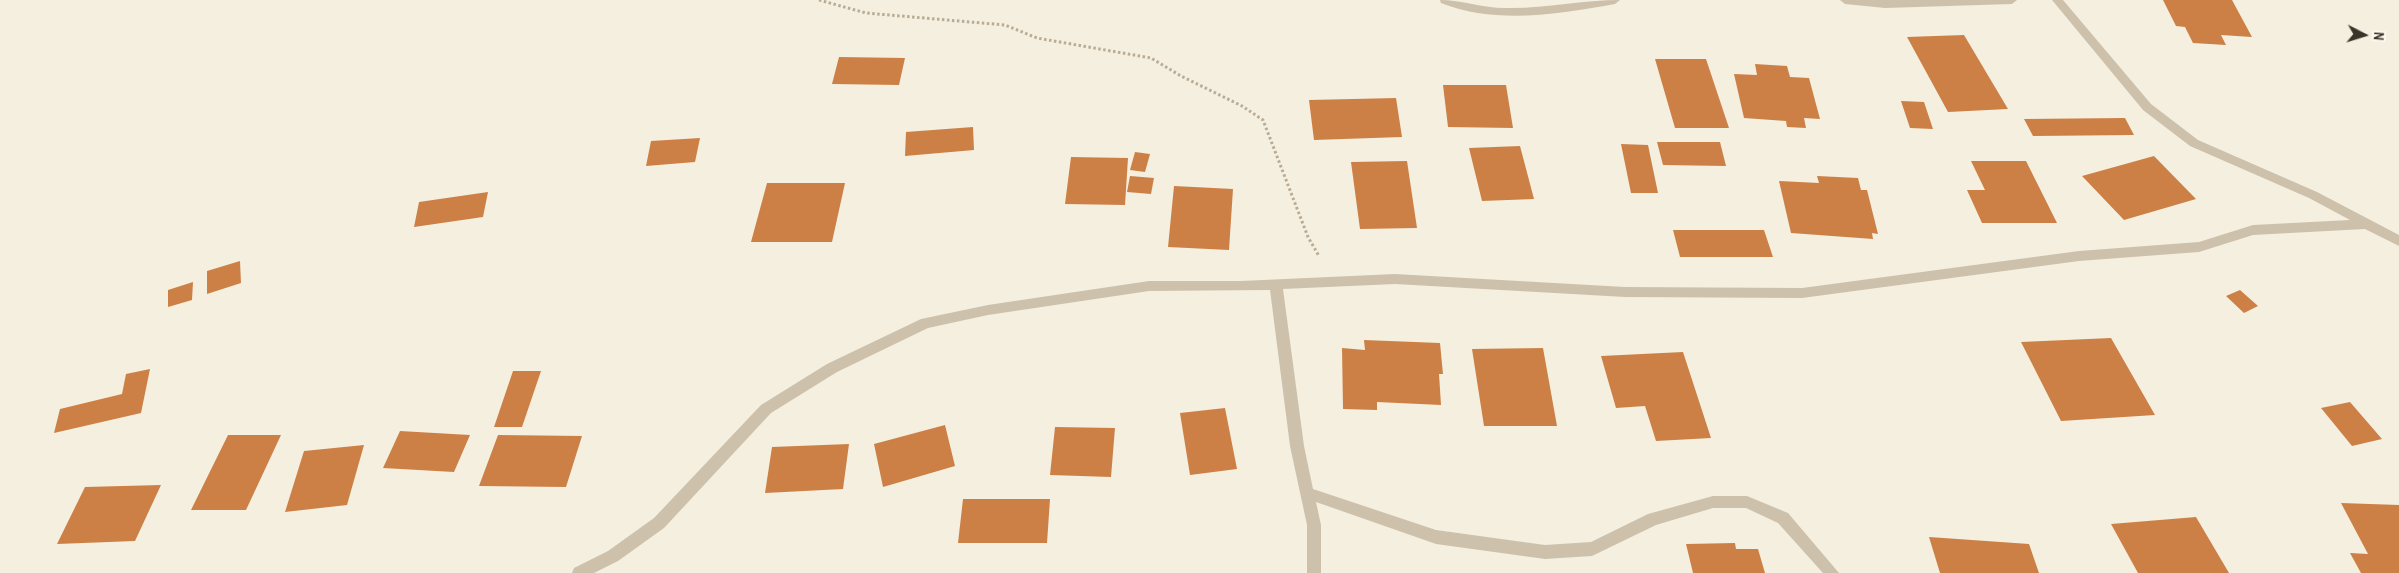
<!DOCTYPE html>
<html>
<head>
<meta charset="utf-8">
<style>
  body { margin:0 }
  #map { position:relative; width:2399px; height:573px; overflow:hidden; background:#f5efe0; font-family:"Archivo Narrow",sans-serif }
  canvas { display:block }
  .north { position:absolute; left:2339px; top:10px; width:50px; height:50px; -webkit-text-stroke:4px #fbf8ed; paint-order:stroke; rotate:95deg; font-size:14px; font-weight:700; line-height:20px; text-align:center; color:#3b332a }
  .north::after { content:''; display:block; margin:auto; width:18px; height:22px; background:#3b332a; clip-path:polygon(50% 0,100% 100%,50% 72%,0 100%) }
</style>
</head>
<body>
<div id="map">
<canvas width="2399" height="573"></canvas>
<div class="north">N</div>
</div>
<script>
const c = document.querySelector('canvas').getContext('2d');
c.lineJoin = 'round';
function fill(path, color) { c.fillStyle = color; c.fill(path, 'evenodd'); }
function strokePath(path, color, width, dash) { c.strokeStyle = color; c.lineWidth = width; c.lineCap = dash ? 'butt' : 'round'; c.setLineDash(dash || []); c.stroke(path); }
const building = new Path2D(`
  M 2163,0 L 2232,0 L 2252,37 L 2221,35 L 2226,45 L 2193,43 L 2185,27 L 2176,26 Z
  M 1964,35 L 2008,109 L 1948,112 L 1907,37 Z
  M 839,57 L 905,58 L 899,85 L 832,84 Z
  M 1655,59 L 1706,59 L 1729,128 L 1675,128 Z
  M 1755,64 L 1787,66 L 1790,77 L 1809,78 L 1820,119 L 1804,118 L 1806,128 L 1787,127 L 1786,121 L 1744,118 L 1734,74 L 1757,75 Z
  M 1443,85 L 1506,85 L 1513,128 L 1448,127 Z
  M 1396,98 L 1402,137 L 1314,140 L 1309,100 Z
  M 1901,101 L 1924,102 L 1933,129 L 1910,128 Z
  M 2125,118 L 2134,135 L 2033,136 L 2024,119 Z
  M 973,127 L 974,150 L 905,156 L 906,132 Z
  M 700,138 L 695,162 L 646,166 L 651,141 Z
  M 1657,142 L 1720,142 L 1726,166 L 1663,165 Z
  M 1621,144 L 1648,145 L 1658,193 L 1631,193 Z
  M 1520,146 L 1534,199 L 1482,201 L 1469,148 Z
  M 1135,152 L 1150,154 L 1145,172 L 1130,170 Z
  M 2154,156 L 2196,199 L 2124,220 L 2082,176 Z
  M 1071,157 L 1128,158 L 1125,205 L 1065,204 Z
  M 1407,161 L 1417,228 L 1360,229 L 1351,162 Z
  M 1971,161 L 2026,161 L 2057,223 L 1982,223 L 1967,190 L 1985,190 Z
  M 1130,176 L 1154,178 L 1151,194 L 1127,192 Z
  M 1817,176 L 1858,178 L 1861,190 L 1867,190 L 1878,234 L 1872,233 L 1873,239 L 1791,233 L 1779,181 L 1819,183 Z
  M 767,183 L 845,183 L 832,242 L 751,242 Z
  M 1174,186 L 1233,189 L 1229,250 L 1168,247 Z
  M 488,192 L 483,217 L 414,227 L 419,202 Z
  M 1673,230 L 1764,230 L 1773,257 L 1680,257 Z
  M 240,261 L 241,283 L 207,294 L 207,271 Z
  M 193,282 L 192,300 L 168,307 L 168,290 Z
  M 2240,290 L 2258,306 L 2244,313 L 2226,296 Z
  M 2111,338 L 2155,415 L 2061,421 L 2021,342 Z
  M 1364,340 L 1440,343 L 1443,374 L 1439,374 L 1441,405 L 1377,402 L 1377,410 L 1343,409 L 1342,348 L 1365,350 Z
  M 1543,348 L 1557,426 L 1484,426 L 1472,349 Z
  M 1683,352 L 1711,438 L 1656,441 L 1645,406 L 1616,408 L 1601,356 Z
  M 150,369 L 141,413 L 54,433 L 60,409 L 122,394 L 126,374 Z
  M 513,371 L 541,371 L 522,427 L 494,427 Z
  M 2350,402 L 2382,439 L 2352,446 L 2321,408 Z
  M 1225,408 L 1237,469 L 1190,475 L 1180,413 Z
  M 945,425 L 955,466 L 883,487 L 874,444 Z
  M 1055,427 L 1115,428 L 1111,477 L 1050,475 Z
  M 400,431 L 470,435 L 454,472 L 383,468 Z
  M 228,435 L 281,435 L 246,510 L 191,510 Z
  M 498,435 L 582,436 L 566,487 L 479,486 Z
  M 849,444 L 843,489 L 765,493 L 772,447 Z
  M 364,445 L 347,505 L 285,512 L 304,451 Z
  M 161,485 L 135,541 L 57,544 L 85,487 Z
  M 963,499 L 1050,499 L 1047,543 L 958,543 Z
  M 2341,503 L 2399,505 L 2399,573 L 2361,573 L 2350,553 L 2368,554 Z
  M 2196,517 L 2229,573 L 2138,573 L 2111,524 Z
  M 1929,537 L 2029,544 L 2039,573 L 1940,573 Z
  M 1735,543 L 1736,549 L 1758,549 L 1765,573 L 1693,573 L 1686,544 Z`);
const path = new Path2D(`
  M 819,0 L 866,13 L 1005,25 L 1037,38 L 1151,58 L 1181,76 L 1242,106 L 1263,120 L 1308,237 L 1319,256`);
const street = new Path2D(`
  M 1440,0 C 1462,0 1482,8 1505,8 C 1543,9 1581,0 1620,0 L 1615,4 C 1558,14 1497,25 1441,3 Z
  M 1840,0 L 2017,0 L 2012,4 L 1885,8 L 1845,4 Z
  M 2052,0 L 2063,0 L 2151,104 L 2198,140 L 2317,192 L 2399,235 L 2399,246 L 2365,229 L 2253,235 L 2199,252 L 2079,261 L 1802,298 L 1625,297 L 1395,284 L 1283,289 L 1304,446 L 1313,489 L 1436,530 L 1545,545 L 1591,542 L 1648,514 L 1713,496 L 1747,496 L 1788,513 L 1839,573 L 1823,573 L 1778,523 L 1746,508 L 1713,508 L 1656,525 L 1592,556 L 1545,559 L 1436,544 L 1316,502 L 1321,525 L 1321,573 L 1307,573 L 1307,525 L 1290,446 L 1270,290 L 1149,291 L 988,315 L 928,328 L 837,372 L 771,413 L 664,528 L 618,561 L 594,573 L 572,573 L 574,568 L 608,551 L 654,518 L 761,405 L 827,364 L 921,319 L 988,305 L 1149,281 L 1241,281 L 1395,274 L 1625,287 L 1802,288 L 2079,251 L 2199,242 L 2253,225 L 2350,220 L 2309,198 L 2190,146 L 2143,110 Z`);
fill(building, '#cc8046');
strokePath(path, '#baac94', 3, [2.5, 2.5]);
fill(street, '#cec1ab');
</script>
</body>
</html>
